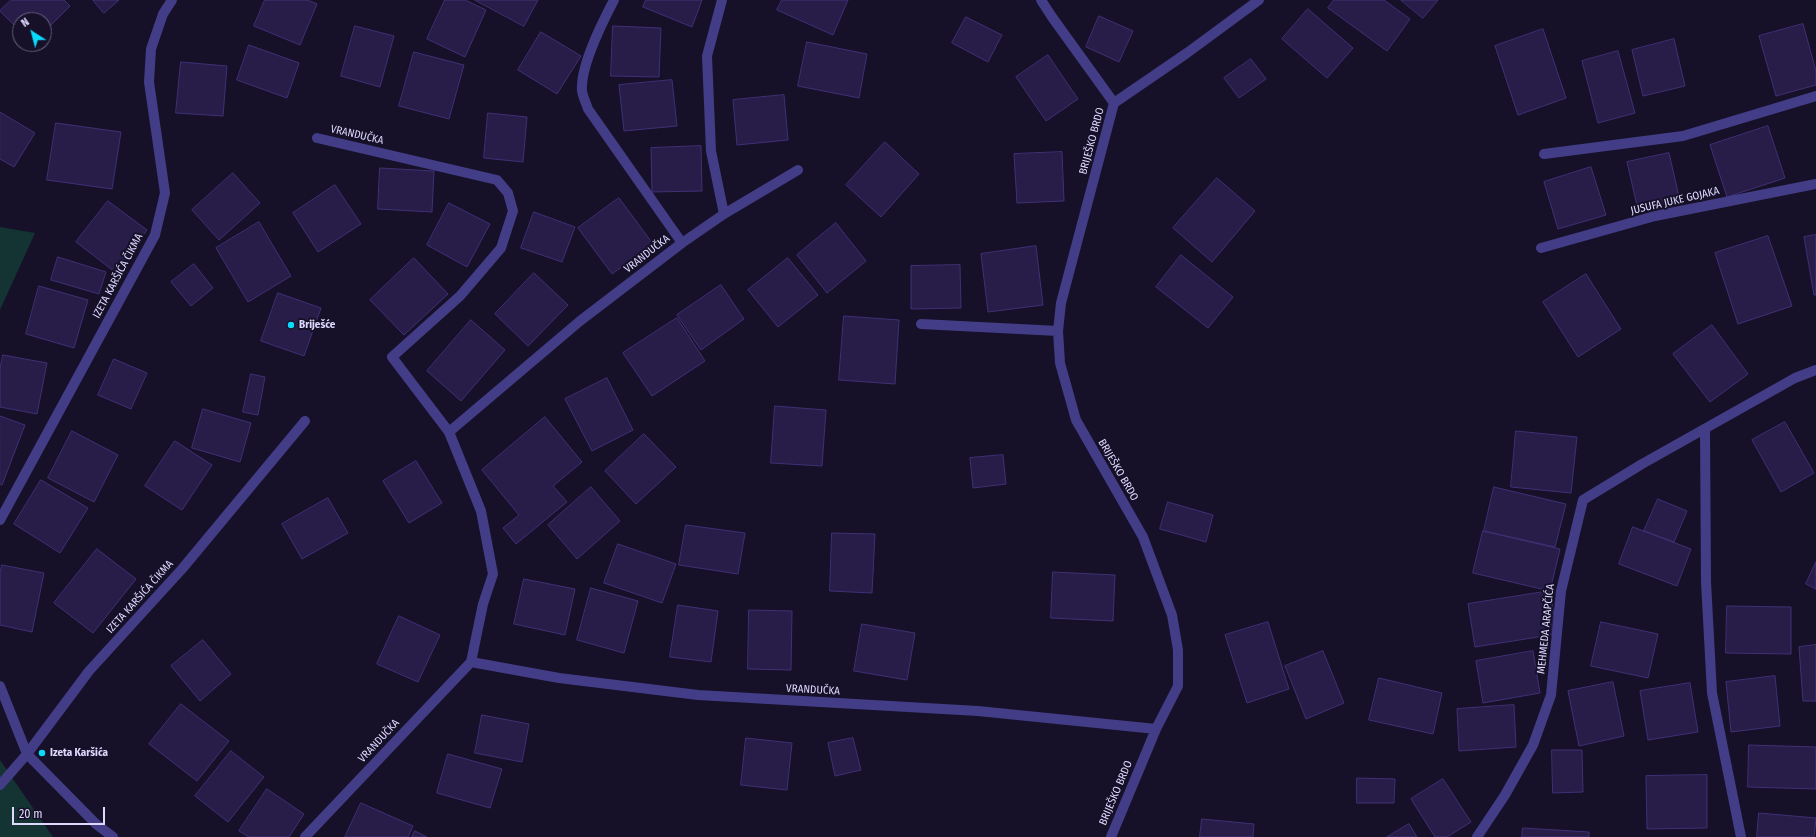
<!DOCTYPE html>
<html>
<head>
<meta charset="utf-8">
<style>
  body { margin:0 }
  #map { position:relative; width:1816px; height:837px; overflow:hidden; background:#161129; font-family:"Fira Sans Condensed",sans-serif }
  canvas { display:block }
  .north { position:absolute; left:12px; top:12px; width:40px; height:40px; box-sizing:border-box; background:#161129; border:1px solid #66617e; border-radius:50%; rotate:324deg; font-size:11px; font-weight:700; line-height:16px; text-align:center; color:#dfd9fe }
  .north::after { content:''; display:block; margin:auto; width:14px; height:18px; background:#09d9fa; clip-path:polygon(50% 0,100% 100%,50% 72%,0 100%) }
  .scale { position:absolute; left:12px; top:807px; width:93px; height:18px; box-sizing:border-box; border:2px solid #dfd9fe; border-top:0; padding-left:5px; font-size:12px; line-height:14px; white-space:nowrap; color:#dfd9fe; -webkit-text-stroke:3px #161129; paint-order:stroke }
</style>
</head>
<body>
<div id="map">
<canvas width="1816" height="837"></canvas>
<div class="north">N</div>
<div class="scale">20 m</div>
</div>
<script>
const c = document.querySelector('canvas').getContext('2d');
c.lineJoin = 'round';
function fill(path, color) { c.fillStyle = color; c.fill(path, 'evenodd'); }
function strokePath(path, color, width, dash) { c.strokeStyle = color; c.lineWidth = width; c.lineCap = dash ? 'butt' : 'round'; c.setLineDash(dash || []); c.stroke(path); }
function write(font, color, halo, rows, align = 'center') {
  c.font = font + ' "Fira Sans Condensed",sans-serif'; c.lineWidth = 4; c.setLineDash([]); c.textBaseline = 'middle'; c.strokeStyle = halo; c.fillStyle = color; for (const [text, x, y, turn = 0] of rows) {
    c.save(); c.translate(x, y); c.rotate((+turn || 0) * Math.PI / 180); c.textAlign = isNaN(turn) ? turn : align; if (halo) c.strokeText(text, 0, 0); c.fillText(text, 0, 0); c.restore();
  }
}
const green = new Path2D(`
  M 0,227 L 35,233 L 0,310 Z
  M 0,760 L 53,837 L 0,837 Z`);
const building = new Path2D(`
  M 11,0 L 64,0 L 70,6 L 44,32 L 44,20 L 20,20 L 20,31 L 0,11 Z
  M 93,0 L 119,0 L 104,13 Z
  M 265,0 L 307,0 L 317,4 L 300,45 L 254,26 Z
  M 445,0 L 465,0 L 486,10 L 465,57 L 427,39 Z
  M 475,0 L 538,0 L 524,26 Z
  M 646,0 L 702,0 L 692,27 L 643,7 Z
  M 782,0 L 848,0 L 833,35 L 777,10 Z
  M 1334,0 L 1384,0 L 1410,19 L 1387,51 L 1328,8 Z
  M 1401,0 L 1438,0 L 1423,18 Z
  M 1308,9 L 1353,48 L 1327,78 L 1282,39 Z
  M 1099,16 L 1133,31 L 1119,62 L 1086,47 Z
  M 966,17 L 1002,35 L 988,62 L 952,43 Z
  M 1803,24 L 1816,71 L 1816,85 L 1776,96 L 1759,36 Z
  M 355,26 L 394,36 L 380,87 L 341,76 Z
  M 613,26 L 661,28 L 659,77 L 611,76 Z
  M 1543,29 L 1566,98 L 1518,115 L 1495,46 Z
  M 541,32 L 581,56 L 557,94 L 518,70 Z
  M 1674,39 L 1685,86 L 1643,96 L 1632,50 Z
  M 807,42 L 867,54 L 859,98 L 798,86 Z
  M 249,45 L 299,63 L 287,98 L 237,80 Z
  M 1618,51 L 1635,113 L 1598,123 L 1582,61 Z
  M 414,52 L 464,65 L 449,119 L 399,106 Z
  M 1048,55 L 1078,99 L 1046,121 L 1016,77 Z
  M 1251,59 L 1266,79 L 1239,98 L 1224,78 Z
  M 181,62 L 227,66 L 223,116 L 176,113 Z
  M 672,80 L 677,126 L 624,131 L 619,85 Z
  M 784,95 L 788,140 L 737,145 L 733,100 Z
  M 0,112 L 35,133 L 14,167 L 0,159 Z
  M 488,113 L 527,117 L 523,162 L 484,158 Z
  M 56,123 L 121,132 L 112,189 L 47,180 Z
  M 1768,126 L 1785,178 L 1727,197 L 1710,145 Z
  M 885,142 L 919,174 L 881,217 L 846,185 Z
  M 701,146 L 702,191 L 652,192 L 651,148 Z
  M 1062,152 L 1064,201 L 1017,203 L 1014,154 Z
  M 1669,153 L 1680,201 L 1638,210 L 1627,162 Z
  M 1591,167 L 1606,215 L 1558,229 L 1544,182 Z
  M 380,168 L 434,171 L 432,212 L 378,209 Z
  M 233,173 L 260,203 L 219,240 L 192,210 Z
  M 1217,178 L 1255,211 L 1212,262 L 1173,228 Z
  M 335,185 L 361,224 L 318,252 L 293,213 Z
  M 619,198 L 653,244 L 612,274 L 578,228 Z
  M 108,201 L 147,230 L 115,272 L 76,242 Z
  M 449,203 L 490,224 L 467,267 L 427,245 Z
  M 534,212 L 575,227 L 562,262 L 521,248 Z
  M 259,222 L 291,276 L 248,302 L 216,248 Z
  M 836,223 L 866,261 L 827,293 L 797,255 Z
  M 1816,235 L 1816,295 L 1814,295 L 1804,237 Z
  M 1768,236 L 1792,306 L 1738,324 L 1715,253 Z
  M 1036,246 L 1043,305 L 988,312 L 981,254 Z
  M 1181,255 L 1233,297 L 1208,328 L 1156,287 Z
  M 58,257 L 106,272 L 99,294 L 51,280 Z
  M 414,258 L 448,294 L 404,335 L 370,300 Z
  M 788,258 L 818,295 L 778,327 L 748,290 Z
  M 194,264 L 213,288 L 191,306 L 171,282 Z
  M 960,265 L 961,308 L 911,309 L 911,266 Z
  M 534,273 L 568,305 L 528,346 L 495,314 Z
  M 1586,274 L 1621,329 L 1578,357 L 1543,302 Z
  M 721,285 L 744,319 L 701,350 L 677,315 Z
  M 39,286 L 88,300 L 74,348 L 26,334 Z
  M 278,293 L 321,308 L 304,356 L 261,341 Z
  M 844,316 L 899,320 L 895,384 L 839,380 Z
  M 677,318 L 705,361 L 652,396 L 623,353 Z
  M 471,320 L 505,350 L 461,401 L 427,371 Z
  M 1712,325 L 1748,374 L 1710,402 L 1673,354 Z
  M 3,355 L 47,363 L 37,414 L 0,407 L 0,369 Z
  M 114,359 L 147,373 L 131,409 L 98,395 Z
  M 251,374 L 265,377 L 258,415 L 243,412 Z
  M 607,378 L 633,430 L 592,451 L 565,399 Z
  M 775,406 L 826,410 L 822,466 L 771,463 Z
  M 203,409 L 251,423 L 240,462 L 192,448 Z
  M 0,416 L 25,425 L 2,485 L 0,484 Z
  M 545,417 L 582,462 L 553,486 L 567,502 L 516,544 L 503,528 L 519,515 L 482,470 Z
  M 1785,422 L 1814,473 L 1781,492 L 1752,440 Z
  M 72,431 L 118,455 L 94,502 L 48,478 Z
  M 1516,431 L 1577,437 L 1571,493 L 1511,487 Z
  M 644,434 L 676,467 L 636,504 L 605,471 Z
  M 175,441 L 212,465 L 182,510 L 145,486 Z
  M 1003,455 L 1006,484 L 973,488 L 970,458 Z
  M 416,461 L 442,503 L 409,523 L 383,481 Z
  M 41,480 L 88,508 L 60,553 L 14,524 Z
  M 591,487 L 620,521 L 577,559 L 548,525 Z
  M 1494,487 L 1566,504 L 1555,547 L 1484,531 Z
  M 328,498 L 348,533 L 302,559 L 282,524 Z
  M 1658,499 L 1687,511 L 1674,542 L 1644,531 Z
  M 1168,502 L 1213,515 L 1206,542 L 1160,529 Z
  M 686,525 L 745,533 L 738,574 L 679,565 Z
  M 1633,527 L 1691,549 L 1677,586 L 1619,564 Z
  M 1483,531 L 1560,549 L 1550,591 L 1473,573 Z
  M 832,533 L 875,534 L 872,593 L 830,591 Z
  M 618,544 L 676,564 L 662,603 L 604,583 Z
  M 97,549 L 136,579 L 93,633 L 54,603 Z
  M 1816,562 L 1816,589 L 1806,584 Z
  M 2,565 L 44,573 L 32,632 L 0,625 L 0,574 Z
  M 1053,572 L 1115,575 L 1113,621 L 1051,618 Z
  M 524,579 L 575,589 L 565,635 L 514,624 Z
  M 591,588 L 638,601 L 624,653 L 577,640 Z
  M 1550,591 L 1557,634 L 1475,647 L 1468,604 Z
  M 678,605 L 718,611 L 711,662 L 670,657 Z
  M 1727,606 L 1791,607 L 1791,654 L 1726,653 Z
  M 749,610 L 792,611 L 791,670 L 748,669 Z
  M 399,616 L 440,635 L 418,682 L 377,664 Z
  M 1268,622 L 1289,689 L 1247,703 L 1225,635 Z
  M 1601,622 L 1658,634 L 1648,678 L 1591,666 Z
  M 862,624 L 915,633 L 907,680 L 854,671 Z
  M 203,640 L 231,674 L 200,701 L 171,666 Z
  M 1816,645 L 1816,701 L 1803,701 L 1799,647 Z
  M 1323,651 L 1344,703 L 1306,719 L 1285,666 Z
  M 1533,651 L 1540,693 L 1483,703 L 1476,661 Z
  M 1775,676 L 1780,726 L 1731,732 L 1726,682 Z
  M 1379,678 L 1442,693 L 1433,734 L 1369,720 Z
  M 1613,682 L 1624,736 L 1579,746 L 1568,691 Z
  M 1690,683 L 1698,732 L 1648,740 L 1640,691 Z
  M 181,704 L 229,741 L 197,781 L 149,744 Z
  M 1514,705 L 1516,747 L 1459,751 L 1457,709 Z
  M 482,715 L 529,724 L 522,762 L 475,753 Z
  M 746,738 L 792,743 L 787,790 L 741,785 Z
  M 853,738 L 861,770 L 835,776 L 828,743 Z
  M 1749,745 L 1816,747 L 1816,789 L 1748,787 Z
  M 1552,750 L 1582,750 L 1583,792 L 1553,793 Z
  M 231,751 L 264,777 L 228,822 L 195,796 Z
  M 448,754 L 502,769 L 490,808 L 437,793 Z
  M 1707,775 L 1707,828 L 1647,829 L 1646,776 Z
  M 1357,778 L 1395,779 L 1394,803 L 1357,803 Z
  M 1443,779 L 1471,822 L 1447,837 L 1435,837 L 1411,799 Z
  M 267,789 L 304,814 L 289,837 L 249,837 L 239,831 Z
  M 361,803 L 413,826 L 408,837 L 345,837 Z
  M 1759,813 L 1816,818 L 1814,837 L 1757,837 Z
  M 1202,819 L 1254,824 L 1253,837 L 1200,837 Z
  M 1409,824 L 1417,837 L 1387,837 Z
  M 1523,828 L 1589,832 L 1589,837 L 1522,837 Z
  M 415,831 L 427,837 L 412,837 Z`);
const minor = new Path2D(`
  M 722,0 L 707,56 L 711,151 L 724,214
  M 1041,0 L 1052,17 L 1114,103 L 1061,303 L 1058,331 L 1060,363 L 1076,420 L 1143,537 L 1172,615 L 1178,650 L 1178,686 L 1156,729 L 1111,837
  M 1114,103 L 1187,53 L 1259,0
  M 1544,154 L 1683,136 L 1816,96
  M 682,243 L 724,214 L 798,170
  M 1541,248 L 1655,216 L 1816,184
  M 921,324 L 1058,331
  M 1705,429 L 1706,582 L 1712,693 L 1741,837
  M 449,432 L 580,321 L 682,243 L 588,109 C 586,103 583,97 582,91 C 580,66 602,23 614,0
  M 0,520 L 155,235 L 165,193 L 149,82 L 151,49 L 163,14 L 172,0
  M 471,662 L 559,678 L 698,695 L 978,711 L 1156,729
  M 0,686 L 27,754 L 96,824 L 113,837
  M 0,785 L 27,754 L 89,671 L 182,569 L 305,421
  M 305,837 L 471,662 L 483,604 L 493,574 L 481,511 L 449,432 L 392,357 L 460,296 L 501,248 L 513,211 L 508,193 L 497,180 L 317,138
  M 1477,837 L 1505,795 L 1533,745 L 1551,695 L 1561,591 L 1583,500 L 1642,464 L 1795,378 L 1816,370`);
const markers = [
  [291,325,4,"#09d9fa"],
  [42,753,4,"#09d9fa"]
];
const streetNames = [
  ["VRANDUČKA",357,135,13],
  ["BRIJEŠKO BRDO",1092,141,-75],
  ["JUSUFA JUKE GOJAKA",1675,201,-13],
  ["VRANDUČKA",647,254,-38],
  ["IZETA KARŠIĆA ČIKMA",118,276,-62],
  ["BRIJEŠKO BRDO",1118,470,60],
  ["IZETA KARŠIĆA ČIKMA",140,597,-48],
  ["MEHMEDA ARAPČIĆA",1546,629,-84],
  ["VRANDUČKA",813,690,3],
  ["VRANDUČKA",379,741,-47],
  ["BRIJEŠKO BRDO",1116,793,-67]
];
const poiNames = [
  ["Briješće",299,325],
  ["Izeta Karšića",50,753]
];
fill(green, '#143333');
fill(building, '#281d49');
strokePath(building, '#403075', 1);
strokePath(minor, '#433d87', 10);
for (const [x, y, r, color] of markers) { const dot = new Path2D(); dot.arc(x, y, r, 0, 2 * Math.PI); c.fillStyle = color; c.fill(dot); strokePath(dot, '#161129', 1.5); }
write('11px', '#dfd9fe', '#161129', streetNames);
write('bold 11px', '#dfd9fe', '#161129', poiNames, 'left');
</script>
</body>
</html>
